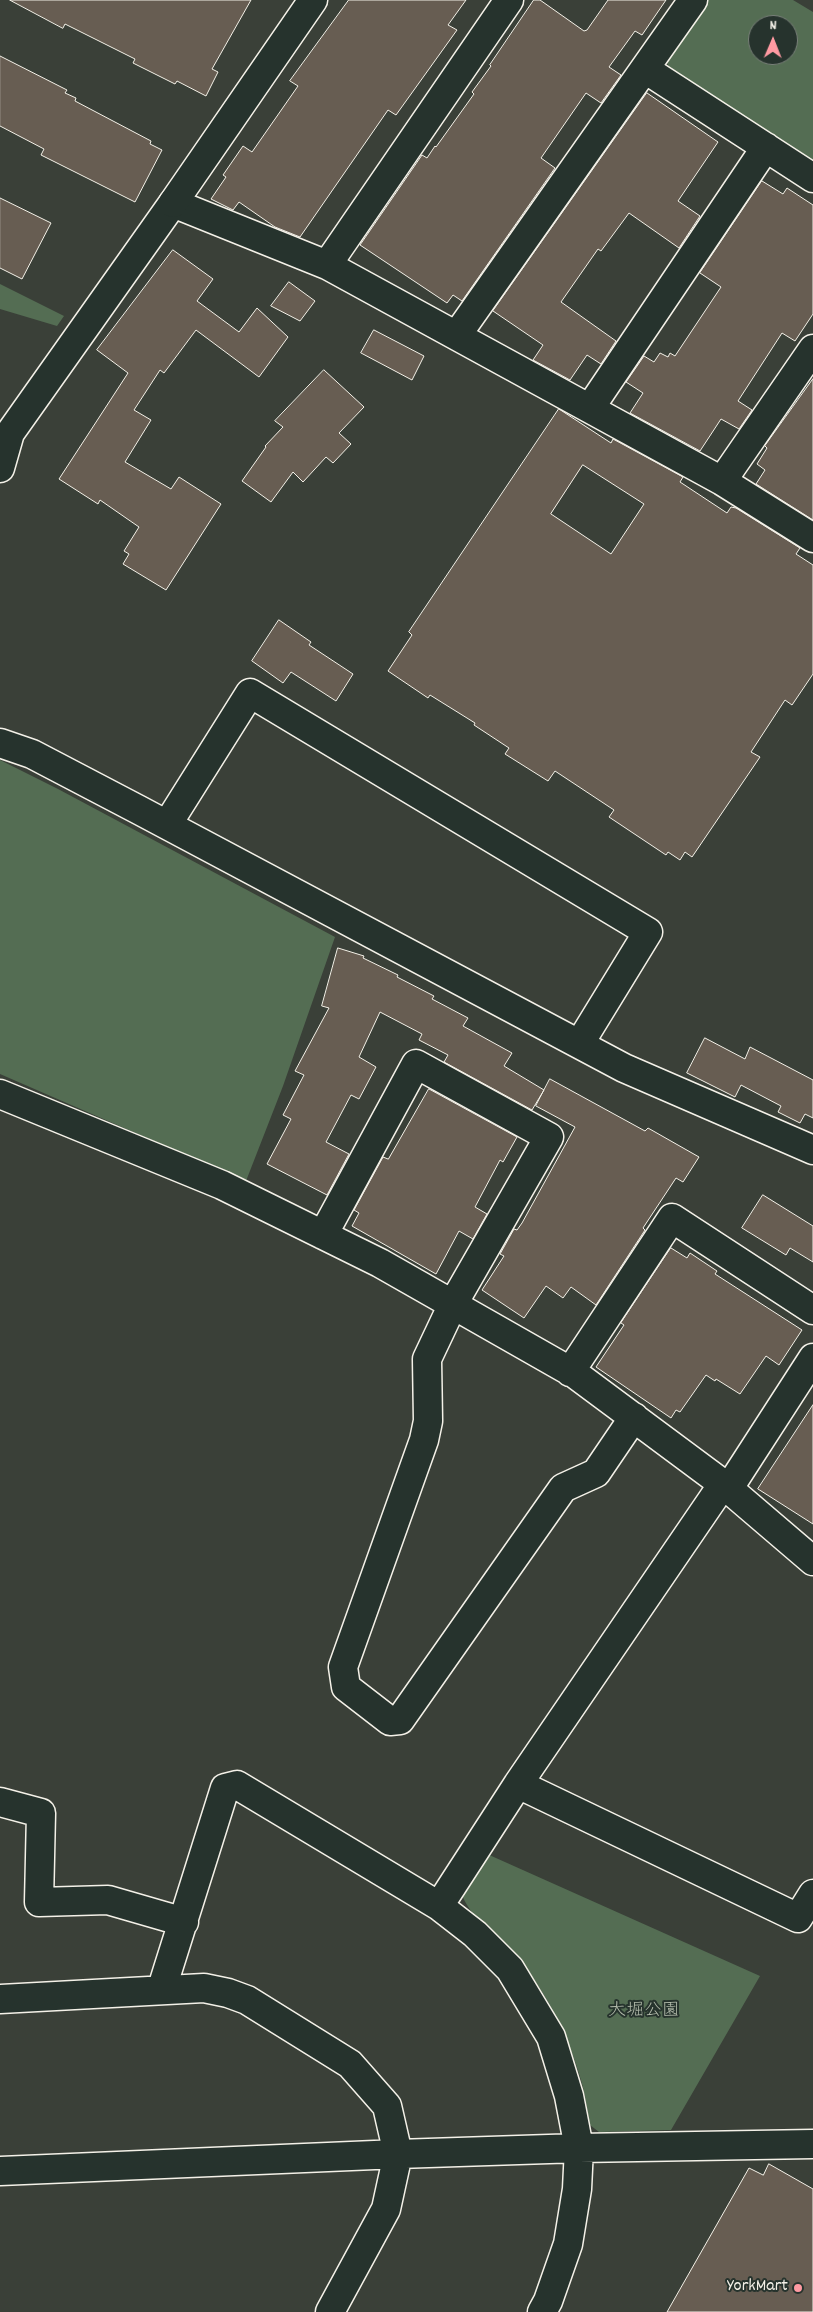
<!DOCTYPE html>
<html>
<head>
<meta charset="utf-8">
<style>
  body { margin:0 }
  #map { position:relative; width:813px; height:2312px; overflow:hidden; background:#3a4038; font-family:Dekko,sans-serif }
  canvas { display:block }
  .north { position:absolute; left:748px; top:15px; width:50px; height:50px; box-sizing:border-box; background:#26332d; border:1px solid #787f78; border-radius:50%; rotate:1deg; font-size:14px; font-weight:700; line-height:20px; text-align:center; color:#f4f1e8 }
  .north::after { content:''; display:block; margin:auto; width:18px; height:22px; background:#ff9aa2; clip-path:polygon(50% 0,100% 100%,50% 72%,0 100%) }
</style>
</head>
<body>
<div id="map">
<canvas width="813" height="2312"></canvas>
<div class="north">N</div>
</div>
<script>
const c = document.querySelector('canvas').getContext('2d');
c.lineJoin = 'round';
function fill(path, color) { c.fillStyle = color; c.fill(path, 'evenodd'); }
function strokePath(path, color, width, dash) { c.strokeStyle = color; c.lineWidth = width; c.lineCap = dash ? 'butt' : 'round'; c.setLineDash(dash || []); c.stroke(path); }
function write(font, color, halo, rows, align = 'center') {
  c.font = font + ' Dekko,"Klee One",sans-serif'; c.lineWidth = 4; c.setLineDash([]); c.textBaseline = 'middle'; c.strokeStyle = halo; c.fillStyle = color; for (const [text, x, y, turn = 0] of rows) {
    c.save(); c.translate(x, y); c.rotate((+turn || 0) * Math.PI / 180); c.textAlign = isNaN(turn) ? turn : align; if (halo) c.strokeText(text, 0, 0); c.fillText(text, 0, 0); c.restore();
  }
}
const green = new Path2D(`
  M 705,0 L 793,0 L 813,12 L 813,164 L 670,71 L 665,57 ZM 758,25 L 788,25 L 788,55 L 758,55 Z
  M 0,285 L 0,284 L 64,316 L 57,326 L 0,309 Z
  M 0,760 L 58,789 L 335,937 L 283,1086 L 246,1181 L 0,1074 Z
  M 487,1854 L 760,1976 L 671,2130 L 599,2132 L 590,2125 C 587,2109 585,2092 580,2077 C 568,2035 546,1993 519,1959 C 501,1937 472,1921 462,1895 Z`);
const building = new Path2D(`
  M 10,0 L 251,0 L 212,69 L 218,72 L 206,96 L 177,81 L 175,84 L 133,63 L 135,59 L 65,24 L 63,28 Z
  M 349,0 L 466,0 L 448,25 L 457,30 L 396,115 L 388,110 L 300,237 L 275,227 L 239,202 L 233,210 L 211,199 L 226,177 L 223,175 L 243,146 L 252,152 L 298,86 L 290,81 Z
  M 534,0 L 540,0 L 584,31 L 587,30 L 608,0 L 666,0 L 642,35 L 635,31 L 609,67 L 621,75 L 601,103 L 586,93 L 541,158 L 555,168 L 462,301 L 453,295 L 447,303 L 360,245 L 422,155 L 427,158 L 435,146 L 436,147 L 474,94 L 472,92 L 491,66 L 490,65 Z
  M 0,56 L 67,90 L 65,93 L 76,98 L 75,101 L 151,141 L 150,144 L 162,150 L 135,202 L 41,155 L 44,149 L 0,126 Z
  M 647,93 L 718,142 L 678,201 L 700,216 L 679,248 L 629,213 L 601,251 L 598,249 L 561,302 L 616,341 L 601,364 L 587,355 L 570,380 L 533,360 L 543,345 L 493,311 Z
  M 762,181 L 783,194 L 787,188 L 813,205 L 813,314 L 795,341 L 782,333 L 738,401 L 752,410 L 739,429 L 721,419 L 700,451 L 630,413 L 643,393 L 626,382 L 644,356 L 654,362 L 660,353 L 668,357 L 670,353 L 675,356 L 721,287 L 700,273 Z
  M 0,198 L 51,223 L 22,279 L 0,268 Z
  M 173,250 L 213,279 L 197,301 L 239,332 L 257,308 L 288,337 L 259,377 L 196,330 L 164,373 L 160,370 L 134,410 L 151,420 L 125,462 L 171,489 L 179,477 L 221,504 L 166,590 L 123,564 L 129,554 L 124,551 L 139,527 L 100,500 L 98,504 L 59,479 L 128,373 L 97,350 Z
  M 289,282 L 315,301 L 300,321 L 271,306 Z
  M 374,330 L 424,356 L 412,380 L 361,353 Z
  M 324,370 L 364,407 L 339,433 L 351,444 L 333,463 L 326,457 L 303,482 L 293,472 L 271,502 L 242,481 L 266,447 L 265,446 L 283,427 L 275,421 Z
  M 813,379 L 813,520 L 756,484 L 765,470 L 757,464 L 767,448 L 765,446 Z
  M 559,409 L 611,443 L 613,439 L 683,477 L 680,482 L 727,513 L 731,507 L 736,508 L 800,548 L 796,554 L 813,565 L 813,674 L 792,705 L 785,700 L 751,752 L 760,757 L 692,857 L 685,852 L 680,860 L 668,852 L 666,855 L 609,817 L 614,810 L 555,771 L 548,781 L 505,754 L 509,748 L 474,725 L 475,723 L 430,695 L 428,698 L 388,671 L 412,635 L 409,632 ZM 583,465 L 644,504 L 611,554 L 551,514 Z
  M 279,620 L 311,642 L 309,645 L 353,674 L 336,701 L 291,672 L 283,683 L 252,661 Z
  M 338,948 L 364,956 L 363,958 L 398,975 L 397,977 L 434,996 L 432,999 L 468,1018 L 463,1026 L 512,1053 L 504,1066 L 544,1090 L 532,1110 L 444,1062 L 448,1055 L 419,1040 L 422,1034 L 380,1012 L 359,1057 L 376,1067 L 359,1099 L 351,1095 L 326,1142 L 349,1154 L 327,1195 L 267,1164 L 291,1119 L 283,1115 L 304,1075 L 295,1071 L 329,1008 L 322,1006 Z
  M 705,1038 L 745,1059 L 750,1047 L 813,1080 L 813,1118 L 805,1114 L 800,1123 L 778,1112 L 781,1106 L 741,1085 L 735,1097 L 687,1073 Z
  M 550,1079 L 645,1131 L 648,1128 L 699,1157 L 683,1182 L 676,1178 L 643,1228 L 645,1230 L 596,1305 L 571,1287 L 563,1298 L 546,1286 L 524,1318 L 482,1290 L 504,1256 L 500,1254 L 514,1229 L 517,1230 L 522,1223 L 575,1127 L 536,1106 Z
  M 429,1089 L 517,1137 L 503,1162 L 500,1160 L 475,1207 L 487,1214 L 473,1239 L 459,1231 L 436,1274 L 352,1226 L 359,1213 L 354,1210 L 383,1157 L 388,1159 Z
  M 763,1195 L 813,1226 L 813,1262 L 790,1248 L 786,1255 L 742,1228 Z
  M 671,1248 L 687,1258 L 690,1253 L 717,1271 L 715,1274 L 802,1330 L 779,1365 L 766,1356 L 740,1394 L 716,1379 L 715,1381 L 706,1375 L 680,1412 L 676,1410 L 671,1418 L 596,1367 L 624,1325 L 621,1323 Z
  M 813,1405 L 813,1524 L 758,1489 Z
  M 769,2164 L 813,2189 L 813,2312 L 667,2312 L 749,2168 L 763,2175 Z`);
const street = new Path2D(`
  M 645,69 L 813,178
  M 327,265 L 509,0
  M 457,335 L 693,0
  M 590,408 L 766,147
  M 0,468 L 10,433 L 173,203 L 327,265 L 722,481 L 813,538
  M 722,481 L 813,349
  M 0,743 L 32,754 L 139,810 L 624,1068 L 813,1150
  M 167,825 L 250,693 L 648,932 L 580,1043
  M 0,1094 L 222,1185 L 380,1263 L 575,1374 L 723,1484 L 813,1561
  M 323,1235 L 416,1064 L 549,1137 L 453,1304 L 427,1359 L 428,1421 L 424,1440 L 343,1667 L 346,1687 L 390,1721 L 400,1720 L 563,1488 L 596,1473 L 634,1417
  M 570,1372 L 672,1218 L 813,1310
  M 729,1488 L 813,1358
  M 518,1784 L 798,1918 L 813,1894
  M 0,1802 L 41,1813 L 39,1902 L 108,1900 L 184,1922
  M 439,1906 L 518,1784 L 723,1484
  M 162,1988 L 225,1788 L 237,1785 L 439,1906 L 475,1934 L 510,1969 L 551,2037 L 569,2096 L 579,2148 L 577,2189 L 568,2244 L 548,2301 L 542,2312
  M 0,1999 L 204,1988 L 228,1993 L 247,2000 L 350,2064 L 387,2106 L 398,2154 L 386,2209 L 330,2312
  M 0,2171 L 398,2154 L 579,2148 L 813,2144`);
const secondary = new Path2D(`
  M 173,203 L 313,0`);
const markers = [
  [798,2288,5,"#ff9aa2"]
];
const parkNames = [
  ["大堀公園",644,2013]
];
const poiNames = [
  ["YorkMart",788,2288]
];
fill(green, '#546d53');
fill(building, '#675d52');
strokePath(building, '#f4f1e8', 1);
strokePath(street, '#f4f1e8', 31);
strokePath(secondary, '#f4f1e8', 31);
strokePath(street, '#26332d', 28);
strokePath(secondary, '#26332d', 28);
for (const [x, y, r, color] of markers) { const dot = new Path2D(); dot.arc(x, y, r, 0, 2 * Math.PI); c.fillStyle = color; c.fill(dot); strokePath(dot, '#26332d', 2); }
write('18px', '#b4bcac', '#26332d', parkNames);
write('18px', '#f4f1e8', '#26332d', poiNames, 'right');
</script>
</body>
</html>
